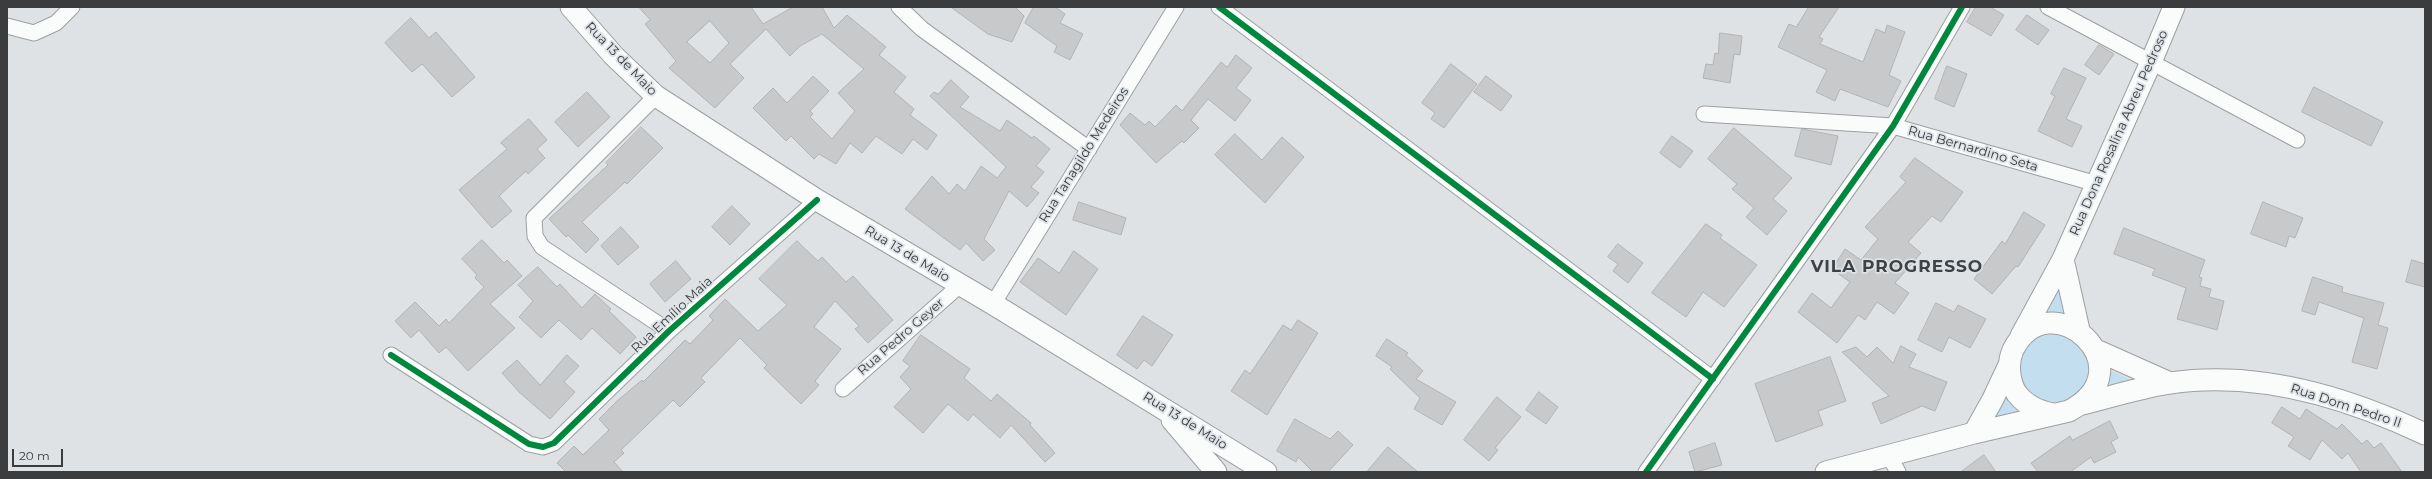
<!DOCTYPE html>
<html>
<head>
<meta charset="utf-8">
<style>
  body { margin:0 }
  #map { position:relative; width:2432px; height:479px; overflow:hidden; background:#dfe2e4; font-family:Montserrat,sans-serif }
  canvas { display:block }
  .frame { position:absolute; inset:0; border:8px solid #3a3c3d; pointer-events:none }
  .scale { position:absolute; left:12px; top:449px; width:51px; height:18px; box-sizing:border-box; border:2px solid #3a3c3d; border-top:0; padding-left:5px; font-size:12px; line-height:14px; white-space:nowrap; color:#3a3c3d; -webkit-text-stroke:3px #dde2e6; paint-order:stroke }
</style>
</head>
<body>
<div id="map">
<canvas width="2432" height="479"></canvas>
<div class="frame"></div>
<div class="scale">20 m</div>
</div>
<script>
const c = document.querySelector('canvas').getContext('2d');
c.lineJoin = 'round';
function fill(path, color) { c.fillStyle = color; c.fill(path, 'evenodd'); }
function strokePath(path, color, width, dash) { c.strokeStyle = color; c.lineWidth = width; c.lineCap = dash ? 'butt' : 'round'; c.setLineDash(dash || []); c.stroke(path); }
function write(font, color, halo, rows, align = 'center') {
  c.font = font + ' Montserrat,sans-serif'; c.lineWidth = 3.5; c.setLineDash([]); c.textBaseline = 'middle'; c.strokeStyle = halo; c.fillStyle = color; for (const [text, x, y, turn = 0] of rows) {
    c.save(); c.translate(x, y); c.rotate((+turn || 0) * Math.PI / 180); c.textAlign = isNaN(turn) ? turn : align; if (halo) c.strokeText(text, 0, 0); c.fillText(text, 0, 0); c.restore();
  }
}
const green = new Path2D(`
  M 2061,275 L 2064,313 L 2041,315 Z
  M2020 368a34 34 0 1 1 68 0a34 34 0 1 1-68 0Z
  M 2111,371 L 2138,383 L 2106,392 Z
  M 2005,394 L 2023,415 L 1992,423 Z`);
const building = new Path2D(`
  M 639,7 L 751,7 L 763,24 L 793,7 L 822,7 L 834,28 L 847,15 L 886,47 L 879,55 L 906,77 L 894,92 L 914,109 L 910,115 L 937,135 L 927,150 L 913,139 L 902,154 L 876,136 L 862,153 L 850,143 L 836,164 L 819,154 L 814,159 L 791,136 L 786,141 L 753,108 L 773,88 L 787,103 L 813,76 L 829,91 L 810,111 L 813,114 L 810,117 L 832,139 L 855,111 L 838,93 L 864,69 L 822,34 L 800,46 L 790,56 L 766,29 L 730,64 L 744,78 L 715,108 L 669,68 L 676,61 L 645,24 L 650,20 ZM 710,21 L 729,43 L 710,63 L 687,42 Z
  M 951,7 L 1015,7 L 1024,16 L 1012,42 L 988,34 Z
  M 1034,7 L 1055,7 L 1065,14 L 1060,23 L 1083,34 L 1070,60 L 1054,52 L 1057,46 L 1025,23 Z
  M 1809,7 L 1839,7 L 1819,37 L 1823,39 L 1820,44 L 1863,62 L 1876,29 L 1885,33 L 1887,25 L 1905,32 L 1889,75 L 1901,81 L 1888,107 L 1840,89 L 1835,101 L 1816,92 L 1827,70 L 1778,47 L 1789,24 L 1796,27 Z
  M 1976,7 L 1990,7 L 2004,15 L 1991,36 L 1967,22 Z
  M 2027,15 L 2049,30 L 2038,45 L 2016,30 Z
  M 411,18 L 429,38 L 436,32 L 475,77 L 452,97 L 422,64 L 412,72 L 385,43 Z
  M 1720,33 L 1742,36 L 1740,55 L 1734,54 L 1730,83 L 1703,78 L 1706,64 L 1713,65 L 1715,53 L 1718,54 Z
  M 2099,45 L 2114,54 L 2099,75 L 2085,65 Z
  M 1236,55 L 1252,68 L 1236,88 L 1251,100 L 1235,121 L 1208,99 L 1191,120 L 1199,128 L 1184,143 L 1182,141 L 1156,163 L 1120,125 L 1130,113 L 1145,125 L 1149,121 L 1155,127 L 1176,105 L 1182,111 L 1221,62 L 1227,67 Z
  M 1451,64 L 1477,84 L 1444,128 L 1431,119 L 1435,113 L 1422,103 Z
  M 1947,66 L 1967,74 L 1954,107 L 1935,99 Z
  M 2064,68 L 2086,78 L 2066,119 L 2082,126 L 2072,147 L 2038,131 L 2055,96 L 2051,94 Z
  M 1486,76 L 1512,96 L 1501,111 L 1474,92 Z
  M 951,80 L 969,97 L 960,107 L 1000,131 L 1007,120 L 1032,138 L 1034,136 L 1050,149 L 1036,166 L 1044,172 L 1031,187 L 1039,193 L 1027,207 L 1009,191 L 984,239 L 995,250 L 983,261 L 966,243 L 960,250 L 905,209 L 932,176 L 949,194 L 957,184 L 965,191 L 981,166 L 997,178 L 1006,167 L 930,96 L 934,92 L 938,94 Z
  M 2314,87 L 2383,122 L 2371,146 L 2302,112 Z
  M 587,92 L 610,117 L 578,147 L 555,122 Z
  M 529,119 L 547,140 L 537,149 L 545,158 L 528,174 L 526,171 L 499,196 L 512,211 L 492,228 L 459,190 L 507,149 L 501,143 Z
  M 641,127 L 663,148 L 627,184 L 625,182 L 582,222 L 599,239 L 586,253 L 568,235 L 566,237 L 549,219 L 608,165 L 606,163 Z
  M 1734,128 L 1792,178 L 1773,199 L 1787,211 L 1767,235 L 1746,217 L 1754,208 L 1732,189 L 1737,184 L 1708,159 Z
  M 1802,129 L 1838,136 L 1831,165 L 1795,156 Z
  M 1235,134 L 1262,160 L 1282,137 L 1304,157 L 1265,203 L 1215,155 Z
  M 1672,136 L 1693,151 L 1680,168 L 1660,153 Z
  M 1915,158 L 1963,192 L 1941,222 L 1932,216 L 1908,242 L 1921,253 L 1895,283 L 1909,293 L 1894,314 L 1877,302 L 1865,320 L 1858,315 L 1837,343 L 1798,312 L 1812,293 L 1831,308 L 1850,282 L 1832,269 L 1845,249 L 1861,260 L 1878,239 L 1865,227 L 1906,182 L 1900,177 Z
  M 1079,202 L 1126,218 L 1121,235 L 1073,220 Z
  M 2263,202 L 2303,218 L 2295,238 L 2289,236 L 2286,247 L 2251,234 Z
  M 732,206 L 750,224 L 730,245 L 712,227 Z
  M 2024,212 L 2045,225 L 2018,267 L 2016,266 L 1992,294 L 1974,279 L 2002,241 L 2005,244 Z
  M 1706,224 L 1722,235 L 1720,238 L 1757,265 L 1724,307 L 1703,292 L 1686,317 L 1652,293 Z
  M 621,227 L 639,247 L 618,265 L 601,246 Z
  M 2124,228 L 2205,260 L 2199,277 L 2202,278 L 2200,286 L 2211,289 L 2209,297 L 2224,301 L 2217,330 L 2177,319 L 2186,288 L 2152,275 L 2155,269 L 2114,254 Z
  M 482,240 L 504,263 L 507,260 L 522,276 L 490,304 L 515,328 L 468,371 L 446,347 L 439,353 L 419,330 L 411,338 L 395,321 L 415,302 L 439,326 L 446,319 L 449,323 L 484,287 L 475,278 L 477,275 L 462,259 Z
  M 797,241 L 818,261 L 822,257 L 846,282 L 853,276 L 893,320 L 868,343 L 855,329 L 859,326 L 835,301 L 814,327 L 841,349 L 815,381 L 819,385 L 801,404 L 764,368 L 767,365 L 740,338 L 701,378 L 705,382 L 680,407 L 673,400 L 621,450 L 624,453 L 614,462 L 623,472 L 566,472 L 557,463 L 574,446 L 583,455 L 609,430 L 599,419 L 617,401 L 642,380 L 643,382 L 685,340 L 690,344 L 713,320 L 709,316 L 725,299 L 758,331 L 787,305 L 759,279 Z
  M 1618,244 L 1643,263 L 1628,283 L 1613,271 L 1618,264 L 1608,257 Z
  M 1074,251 L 1098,269 L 1066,315 L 1020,282 L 1038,258 L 1059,273 Z
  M 2412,260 L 2425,264 L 2425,287 L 2406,282 Z
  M 676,261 L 691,279 L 665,302 L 650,284 Z
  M 538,267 L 557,287 L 560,284 L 582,308 L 595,294 L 611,309 L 609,311 L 636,337 L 620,354 L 592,328 L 581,340 L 559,320 L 541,338 L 519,317 L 533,301 L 518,285 Z
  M 2313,277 L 2343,287 L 2342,292 L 2384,303 L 2378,325 L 2388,328 L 2377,369 L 2352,362 L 2364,318 L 2319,302 L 2315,315 L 2302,311 Z
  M 1936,303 L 1954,312 L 1958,305 L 1986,319 L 1970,348 L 1949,337 L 1942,352 L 1918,340 Z
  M 1143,316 L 1173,335 L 1152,366 L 1144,360 L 1137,369 L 1117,355 Z
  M 1298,320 L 1318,333 L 1267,415 L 1231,391 L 1245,370 L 1250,374 L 1283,325 L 1291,330 Z
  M 921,335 L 970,369 L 964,378 L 991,401 L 997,394 L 1031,423 L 1030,425 L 1055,453 L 1045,462 L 1011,425 L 1000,438 L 973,414 L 968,421 L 948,404 L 923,433 L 894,407 L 911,389 L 900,377 L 910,366 L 903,361 Z
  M 1387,339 L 1408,353 L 1406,355 L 1423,371 L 1416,379 L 1456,402 L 1442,425 L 1414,409 L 1420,398 L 1390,369 L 1392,367 L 1376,356 Z
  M 1901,346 L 1916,354 L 1909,367 L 1947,382 L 1935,411 L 1922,406 L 1881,424 L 1872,403 L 1889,396 L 1842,352 L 1856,347 L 1867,357 L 1877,347 L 1893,363 Z
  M 567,355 L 579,366 L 564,382 L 575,392 L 550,419 L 519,392 L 502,373 L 517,360 L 540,385 Z
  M 1830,357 L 1846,401 L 1818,411 L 1823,425 L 1776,442 L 1755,384 Z
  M 1539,392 L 1558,407 L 1546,424 L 1526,410 Z
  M 1497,397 L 1521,417 L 1495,448 L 1498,450 L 1489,461 L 1464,440 Z
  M 2282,407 L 2300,419 L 2306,409 L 2337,429 L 2342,424 L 2362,444 L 2367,440 L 2374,448 L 2381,443 L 2402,472 L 2361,472 L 2348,453 L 2342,459 L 2322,440 L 2310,460 L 2288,446 L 2294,437 L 2272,423 Z
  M 1295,419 L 1330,439 L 1338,431 L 1353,445 L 1328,472 L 1313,472 L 1298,457 L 1296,462 L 1277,451 Z
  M 2110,421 L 2118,438 L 2111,442 L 2116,452 L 2094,463 L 2091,457 L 2070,472 L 2038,472 L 2031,463 L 2070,436 L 2072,440 Z
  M 1715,443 L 1722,465 L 1695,472 L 1689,452 Z
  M 1388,447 L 1418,472 L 1367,472 Z
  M 1984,455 L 1996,472 L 1961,472 Z`);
const street = new Path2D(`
  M 899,7 L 922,29 L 1089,149
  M 1219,7 L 1713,379
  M 2048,7 L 2297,140
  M 7,26 L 34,33 L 56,23 L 72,7
  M 656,96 L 534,218 L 535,236 L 542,247 L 669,331
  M 1704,114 L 1893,126 L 2097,184
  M 993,304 L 1176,7
  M 391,355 L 529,444 L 543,447 L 554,443 L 669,331 L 817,200
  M 843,389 L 960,285
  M 1889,456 L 1898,472
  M 1646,472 L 1893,126 L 1962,7`);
const secondary = new Path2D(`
  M 571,7 L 614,56 L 656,96 L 817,200 L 993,304 L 1266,472
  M 2063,259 L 2079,330
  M 2021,336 L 2063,259 L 2151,62 L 2174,7
  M 2096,350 L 2170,383
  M 2082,404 C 2111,397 2141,387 2170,383 C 2257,370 2347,397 2425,434
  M 1172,420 L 1216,472
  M 1974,433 L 1993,399 L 2009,365
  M 1826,472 L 1974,433 L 2069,411 C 2150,368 2049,278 2013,350 C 2007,363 2009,382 2017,394 C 2027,406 2038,411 2053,414`);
const cycleway = new Path2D(`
  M 1219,7 L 1713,379
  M 391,355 L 529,444 L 543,447 L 554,443 L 669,331 L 817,200
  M 1646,472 L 1893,126 L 1962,7`);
const streetNames = [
  ["Rua 13 de Maio",621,59,46],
  ["Rua Dona Rosalina Abreu Pedroso",2119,133,-66],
  ["Rua Bernardino Seta",1973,149,16],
  ["Rua Tanagildo Medeiros",1084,155,-58],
  ["Rua 13 de Maio",907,254,31],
  ["Rua Emílio Maia",672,315,-43],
  ["Rua Pedro Geyer",901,337,-41],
  ["Rua Dom Pedro II",2346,406,18],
  ["Rua 13 de Maio",1185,421,32]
];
const districtNames = [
  ["VILA PROGRESSO",1897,267]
];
fill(green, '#c2deef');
fill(building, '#c7c9ca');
strokePath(building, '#b1b3b5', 1);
strokePath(street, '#9e9fa1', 17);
strokePath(secondary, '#9e9fa1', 23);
strokePath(street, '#fafbfb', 15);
strokePath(secondary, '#fafbfb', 21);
strokePath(cycleway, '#00873e', 6);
write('13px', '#3a3c3d', '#dde2e6', streetNames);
c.letterSpacing = '1px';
write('bold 17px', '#3e4245', '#dde2e6', districtNames);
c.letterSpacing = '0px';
</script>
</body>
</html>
